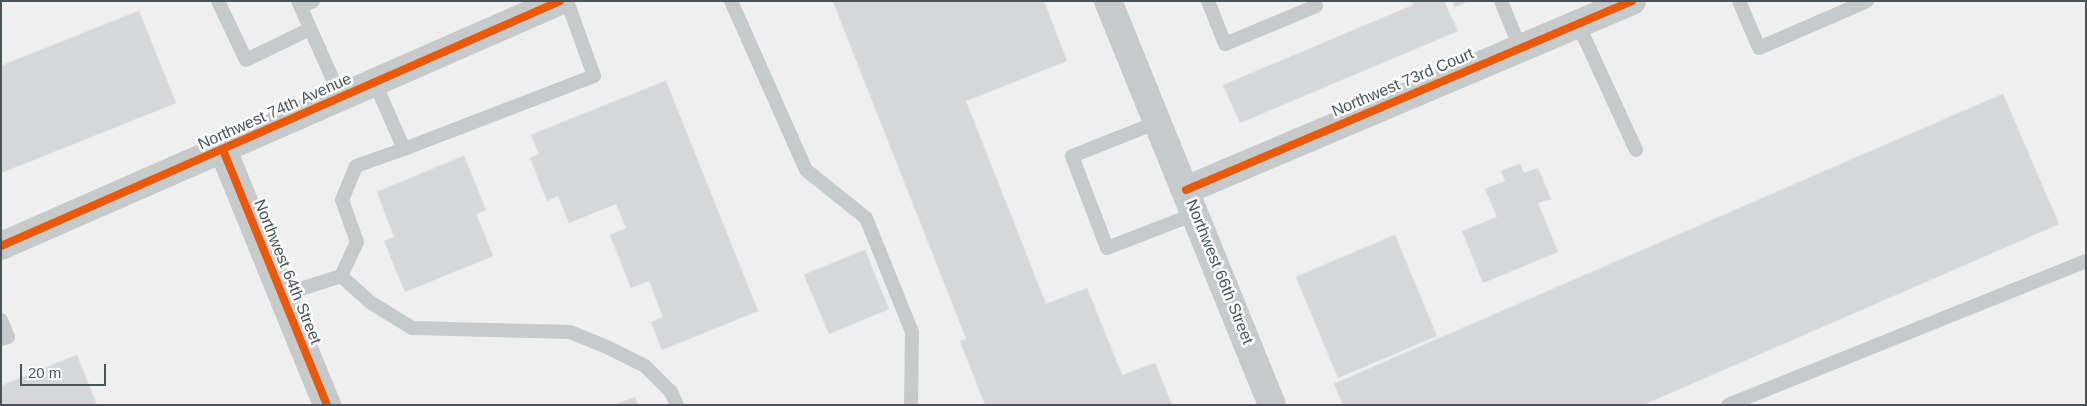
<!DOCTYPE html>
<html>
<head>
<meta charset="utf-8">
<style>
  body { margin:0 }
  #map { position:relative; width:2087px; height:406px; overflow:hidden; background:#efefef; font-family:Arial,sans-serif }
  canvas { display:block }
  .frame { position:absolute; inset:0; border:2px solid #485459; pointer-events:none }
  .scale { position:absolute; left:20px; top:364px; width:86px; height:22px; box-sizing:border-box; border:2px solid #485459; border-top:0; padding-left:6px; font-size:15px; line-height:18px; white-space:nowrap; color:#485459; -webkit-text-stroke:4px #fff; paint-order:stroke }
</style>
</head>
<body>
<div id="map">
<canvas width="2087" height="406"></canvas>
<div class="frame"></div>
<div class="scale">20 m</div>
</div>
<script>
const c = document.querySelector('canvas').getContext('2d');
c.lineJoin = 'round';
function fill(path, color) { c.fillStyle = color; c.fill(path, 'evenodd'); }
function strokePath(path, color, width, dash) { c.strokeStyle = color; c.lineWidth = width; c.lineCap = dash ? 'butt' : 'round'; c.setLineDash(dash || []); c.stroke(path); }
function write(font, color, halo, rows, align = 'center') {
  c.font = font + ' Arial,sans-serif'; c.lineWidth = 5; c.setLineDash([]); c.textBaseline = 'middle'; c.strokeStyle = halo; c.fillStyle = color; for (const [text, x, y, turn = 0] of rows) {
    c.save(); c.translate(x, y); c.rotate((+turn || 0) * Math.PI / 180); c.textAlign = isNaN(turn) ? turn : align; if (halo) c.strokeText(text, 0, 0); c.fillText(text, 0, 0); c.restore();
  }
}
const building = new Path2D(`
  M 833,1 L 1044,1 L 1067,61 L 966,101 L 1046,304 L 1087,288 L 1122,375 L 1155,363 L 1172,405 L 985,405 L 960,341 L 966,339 Z
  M 1412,1 L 1444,1 L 1458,31 L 1240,123 L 1223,85 L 1413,5 Z
  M 1452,1 L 1468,1 L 1455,7 Z
  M 139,11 L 176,103 L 1,173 L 1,66 Z
  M 666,81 L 758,311 L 662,350 L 651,322 L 663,317 L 649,281 L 631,288 L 610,235 L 626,228 L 616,204 L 569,223 L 558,196 L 547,201 L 530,158 L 539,154 L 531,135 Z
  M 2003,94 L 2059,224 L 1643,405 L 1343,405 L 1334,384 Z
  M 464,156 L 486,210 L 476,214 L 493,256 L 405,292 L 384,241 L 394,237 L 377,192 Z
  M 1520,164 L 1524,173 L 1538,168 L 1551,199 L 1538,203 L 1558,252 L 1483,283 L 1462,231 L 1497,217 L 1485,189 L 1505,181 L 1501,171 Z
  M 1395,235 L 1437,336 L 1338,378 L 1296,277 Z
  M 865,250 L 889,309 L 829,334 L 804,275 Z
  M 77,355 L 97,405 L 1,405 L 1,386 Z
  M 635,397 L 638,405 L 615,405 Z`);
const service = new Path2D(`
  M 218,1 L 246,60 L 310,29
  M 298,1 L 341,98
  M 731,1 L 806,170 L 866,218 L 912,332 L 911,405
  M 1208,1 L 1225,44 L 1316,6 L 1314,1
  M 1501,1 L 1520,48
  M 1739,1 L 1759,48 L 1867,1
  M 301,7 L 313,1
  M 1578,24 L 1636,150
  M 375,83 L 404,149 L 594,76 L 567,1
  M 1158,122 L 1072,156 L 1107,248 L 1195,214
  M 341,276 L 370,302 L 412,328 L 570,332 L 607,347 L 645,366 L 671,392 L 677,405
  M 282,295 L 341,276 L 357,242 L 342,200 L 356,166 L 404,149
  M 1,320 L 8,337 L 1,339
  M 1728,405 L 2086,261`);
const minor = new Path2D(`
  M 1108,1 L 1272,405
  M 223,150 L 327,405
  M 1186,190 L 1632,1`);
const tertiary = new Path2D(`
  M 1,246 L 560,1`);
const cycleway = new Path2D(`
  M 223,150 L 327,405
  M 1186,190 L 1632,1
  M 1,246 L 560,1`);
const streetNames = [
  ["Northwest 73rd Court",1403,83,-23],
  ["Northwest 74th Avenue",275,112,-24],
  ["Northwest 64th Street",287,272,68],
  ["Northwest 66th Street",1219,272,68]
];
fill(building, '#d5d7d8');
strokePath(building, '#e0e1e2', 1);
strokePath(service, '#c7caca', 14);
strokePath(minor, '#c7caca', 28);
strokePath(tertiary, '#c7caca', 28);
strokePath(cycleway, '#e8590c', 8);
write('16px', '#485459', '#fff', streetNames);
</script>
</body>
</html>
